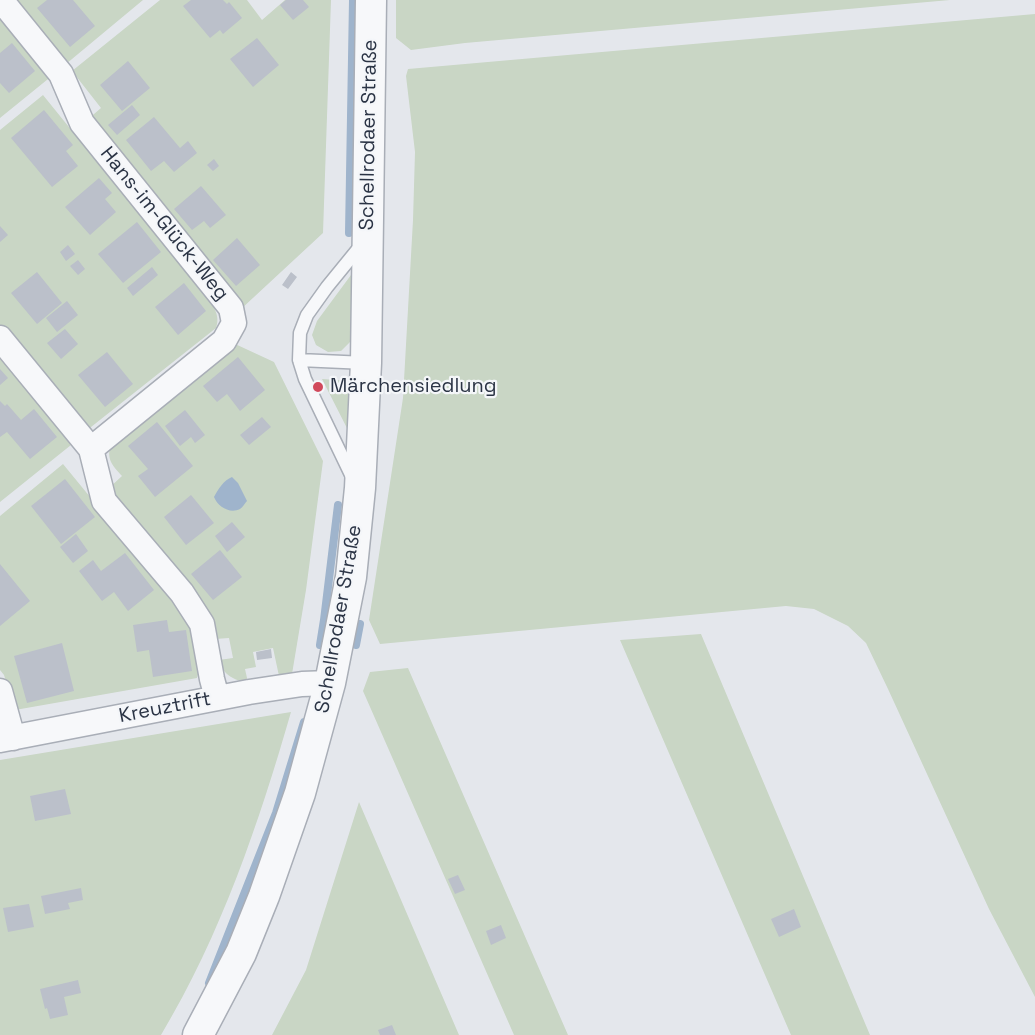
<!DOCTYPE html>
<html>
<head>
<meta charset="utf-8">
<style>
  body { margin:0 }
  canvas { display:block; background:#e4e7ec }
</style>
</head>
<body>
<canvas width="1035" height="1035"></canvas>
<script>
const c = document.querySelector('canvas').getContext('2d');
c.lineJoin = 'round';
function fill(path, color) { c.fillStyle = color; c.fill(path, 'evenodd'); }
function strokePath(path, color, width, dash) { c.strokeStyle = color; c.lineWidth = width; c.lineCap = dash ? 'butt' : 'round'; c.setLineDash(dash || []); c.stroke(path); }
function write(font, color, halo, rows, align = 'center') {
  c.font = font + ' "Space Grotesk",sans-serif'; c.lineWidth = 4.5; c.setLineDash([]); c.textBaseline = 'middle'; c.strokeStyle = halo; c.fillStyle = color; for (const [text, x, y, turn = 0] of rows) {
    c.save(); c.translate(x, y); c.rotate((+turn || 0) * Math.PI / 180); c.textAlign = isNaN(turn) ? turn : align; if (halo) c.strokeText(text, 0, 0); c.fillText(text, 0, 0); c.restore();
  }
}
const green = new Path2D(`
  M 14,0 L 143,0 L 66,64 Z
  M 160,0 L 247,0 L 262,20 L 285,0 L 331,0 L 323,233 L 240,310 L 87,120 L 101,108 L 72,71 Z
  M 396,0 L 950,0 L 465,43 L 411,50 L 396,38 Z
  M 0,11 L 53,75 L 0,118 Z
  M 1035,14 L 1035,997 L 989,909 L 888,689 L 866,643 L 848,626 L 814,609 L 786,606 L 380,644 L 369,620 L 403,398 L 413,220 L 415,152 L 406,76 L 408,69 Z
  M 43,95 L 213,305 C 217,314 219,319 216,328 L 86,431 L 0,327 L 0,130 Z
  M 351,275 L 356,277 L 355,327 L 350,342 L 341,351 L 328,352 L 316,345 L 312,335 L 317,321 Z
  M 233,343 L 274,362 L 323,461 L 306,590 L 292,674 L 279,676 L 273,648 L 253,652 L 256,667 L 245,669 L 247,678 L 245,683 C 232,678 223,675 219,660 L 233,658 L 229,638 L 215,639 L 108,489 L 122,476 C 112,465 106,459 111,444 Z
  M 0,356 L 71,445 L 0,502 Z
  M 322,379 L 350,381 L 353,384 L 351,436 Z
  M 63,464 L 173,598 L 191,622 L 199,671 L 197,678 L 15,710 L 4,675 L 0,670 L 0,516 Z
  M 701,634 L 870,1035 L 791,1035 L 620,640 Z
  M 408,668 L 568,1035 L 514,1035 L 363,691 L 370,672 Z
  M 291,712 C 259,823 221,935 161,1035 L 0,1035 L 0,760 Z
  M 359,802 L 459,1035 L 272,1035 L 306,970 Z`);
const water = new Path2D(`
  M 232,477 L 238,483 L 247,501 C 245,503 243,507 240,509 C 230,514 218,507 214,497 C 218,489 224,480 232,477 Z`);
const stream = new Path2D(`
  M 349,233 L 353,0
  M 320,645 L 324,620 L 338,505
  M 356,645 L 360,624
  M 209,983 L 276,813 L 304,722`);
const building = new Path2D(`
  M 47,0 L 73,0 L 95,26 L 70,47 L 37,8 Z
  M 191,0 L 223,0 L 227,4 L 229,2 L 242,18 L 223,34 L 220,30 L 210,38 L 183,6 Z
  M 286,0 L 303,0 L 309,7 L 293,20 L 280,5 Z
  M 257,38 L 279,65 L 253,87 L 230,59 Z
  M 12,43 L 35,71 L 9,93 L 0,83 L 0,53 Z
  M 128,61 L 150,88 L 122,111 L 100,85 Z
  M 132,105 L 140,115 L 117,135 L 108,125 Z
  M 44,110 L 73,145 L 66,151 L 78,166 L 52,187 L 11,138 Z
  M 154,117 L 180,148 L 188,141 L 197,153 L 174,172 L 164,161 L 151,171 L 126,140 Z
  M 214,159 L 219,166 L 213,171 L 207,165 Z
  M 99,178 L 112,193 L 105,199 L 116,212 L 90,235 L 65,207 Z
  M 201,186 L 226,215 L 210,228 L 204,221 L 192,230 L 174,209 Z
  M 137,222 L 161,252 L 123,283 L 98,254 Z
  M 0,226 L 8,235 L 0,242 Z
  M 237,238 L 260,265 L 236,286 L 213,260 Z
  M 68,245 L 75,254 L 66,261 L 60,252 Z
  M 78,260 L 85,269 L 78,275 L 70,266 Z
  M 152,267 L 158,275 L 133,296 L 127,288 Z
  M 37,272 L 62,303 L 37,324 L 11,293 Z
  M 291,272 L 297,277 L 288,289 L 282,285 Z
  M 184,283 L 206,311 L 178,335 L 155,307 Z
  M 67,301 L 78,315 L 57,332 L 46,318 Z
  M 65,329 L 78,344 L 61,359 L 47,343 Z
  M 107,352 L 133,384 L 105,407 L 78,375 Z
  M 238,357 L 265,390 L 240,411 L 227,394 L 217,402 L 203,386 Z
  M 0,369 L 8,378 L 0,385 Z
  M 0,401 L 5,406 L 7,404 L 21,420 L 34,409 L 57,437 L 30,459 L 7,432 L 0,437 Z
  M 185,410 L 205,435 L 195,443 L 191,437 L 180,446 L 165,426 Z
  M 262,417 L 271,427 L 249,445 L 240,435 Z
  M 157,422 L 193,466 L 155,497 L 138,476 L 148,469 L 128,446 Z
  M 65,479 L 95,517 L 61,544 L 31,506 Z
  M 191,495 L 214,523 L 186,545 L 164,517 Z
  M 232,522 L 245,537 L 227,552 L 215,536 Z
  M 76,534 L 88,551 L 73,563 L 60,547 Z
  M 220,550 L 242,577 L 213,600 L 191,574 Z
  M 125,553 L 154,590 L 128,611 L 114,592 L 102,601 L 79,571 L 93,560 L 101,571 Z
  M 0,564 L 30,601 L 0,626 Z
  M 167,620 L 169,632 L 186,630 L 192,671 L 153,677 L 149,650 L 137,652 L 133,625 Z
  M 62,643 L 74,691 L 27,703 L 14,656 Z
  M 271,649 L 272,658 L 257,660 L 256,652 Z
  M 65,789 L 71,814 L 35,821 L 30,796 Z
  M 458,875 L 465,890 L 455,894 L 448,879 Z
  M 81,888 L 83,900 L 68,903 L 70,909 L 45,914 L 41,896 Z
  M 29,904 L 34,927 L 8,932 L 3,908 Z
  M 794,909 L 801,927 L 779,937 L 771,919 Z
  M 501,925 L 506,938 L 491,945 L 486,931 Z
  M 78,980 L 81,993 L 64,997 L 68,1015 L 50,1019 L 47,1008 L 45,1009 L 40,989 Z
  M 392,1025 L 396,1035 L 380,1035 L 378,1030 Z`);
const service = new Path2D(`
  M 299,360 L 366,363
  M 354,481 L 305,379 L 299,360 L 300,333 L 307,315 L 327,287 L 358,249 L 362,246`);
const minor = new Path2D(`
  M 1,0 L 61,74 L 82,123 L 231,308 L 234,323 L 224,341 L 91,449
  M 0,338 L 91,449 L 104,501 L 182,593 L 202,624 L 212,679 L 217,698
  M 0,691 L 13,738
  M 0,740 L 249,692 L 302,684 L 330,683`);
const tertiary = new Path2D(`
  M 198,1035 L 241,953 L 264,896 L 300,793 L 330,683 L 351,577 L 360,488 L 366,363 L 371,0`);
const markers = [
  [318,387,6,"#d1495b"]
];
const streetNames = [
  ["Schellrodaer Straße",369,135,-89],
  ["Hans-im-Glück-Weg",164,224,51],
  ["Schellrodaer Straße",339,619,-80],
  ["Kreuztrift",165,708,-11]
];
const poiNames = [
  ["Märchensiedlung",330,387]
];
fill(green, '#c9d6c5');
fill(water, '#9fb4cc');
strokePath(stream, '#9fb4cc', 8);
fill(building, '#bbc0ca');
strokePath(service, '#a9aeb7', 15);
strokePath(minor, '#a9aeb7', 27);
strokePath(tertiary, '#a9aeb7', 33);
strokePath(service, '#f7f8fa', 12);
strokePath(minor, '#f7f8fa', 24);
strokePath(tertiary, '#f7f8fa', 30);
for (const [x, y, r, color] of markers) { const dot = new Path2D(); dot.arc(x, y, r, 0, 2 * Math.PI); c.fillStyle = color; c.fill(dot); strokePath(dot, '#f4f6f9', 2); }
write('20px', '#2b3445', '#f4f6f9', streetNames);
write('20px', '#2b3445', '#f4f6f9', poiNames, 'left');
</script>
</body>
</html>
